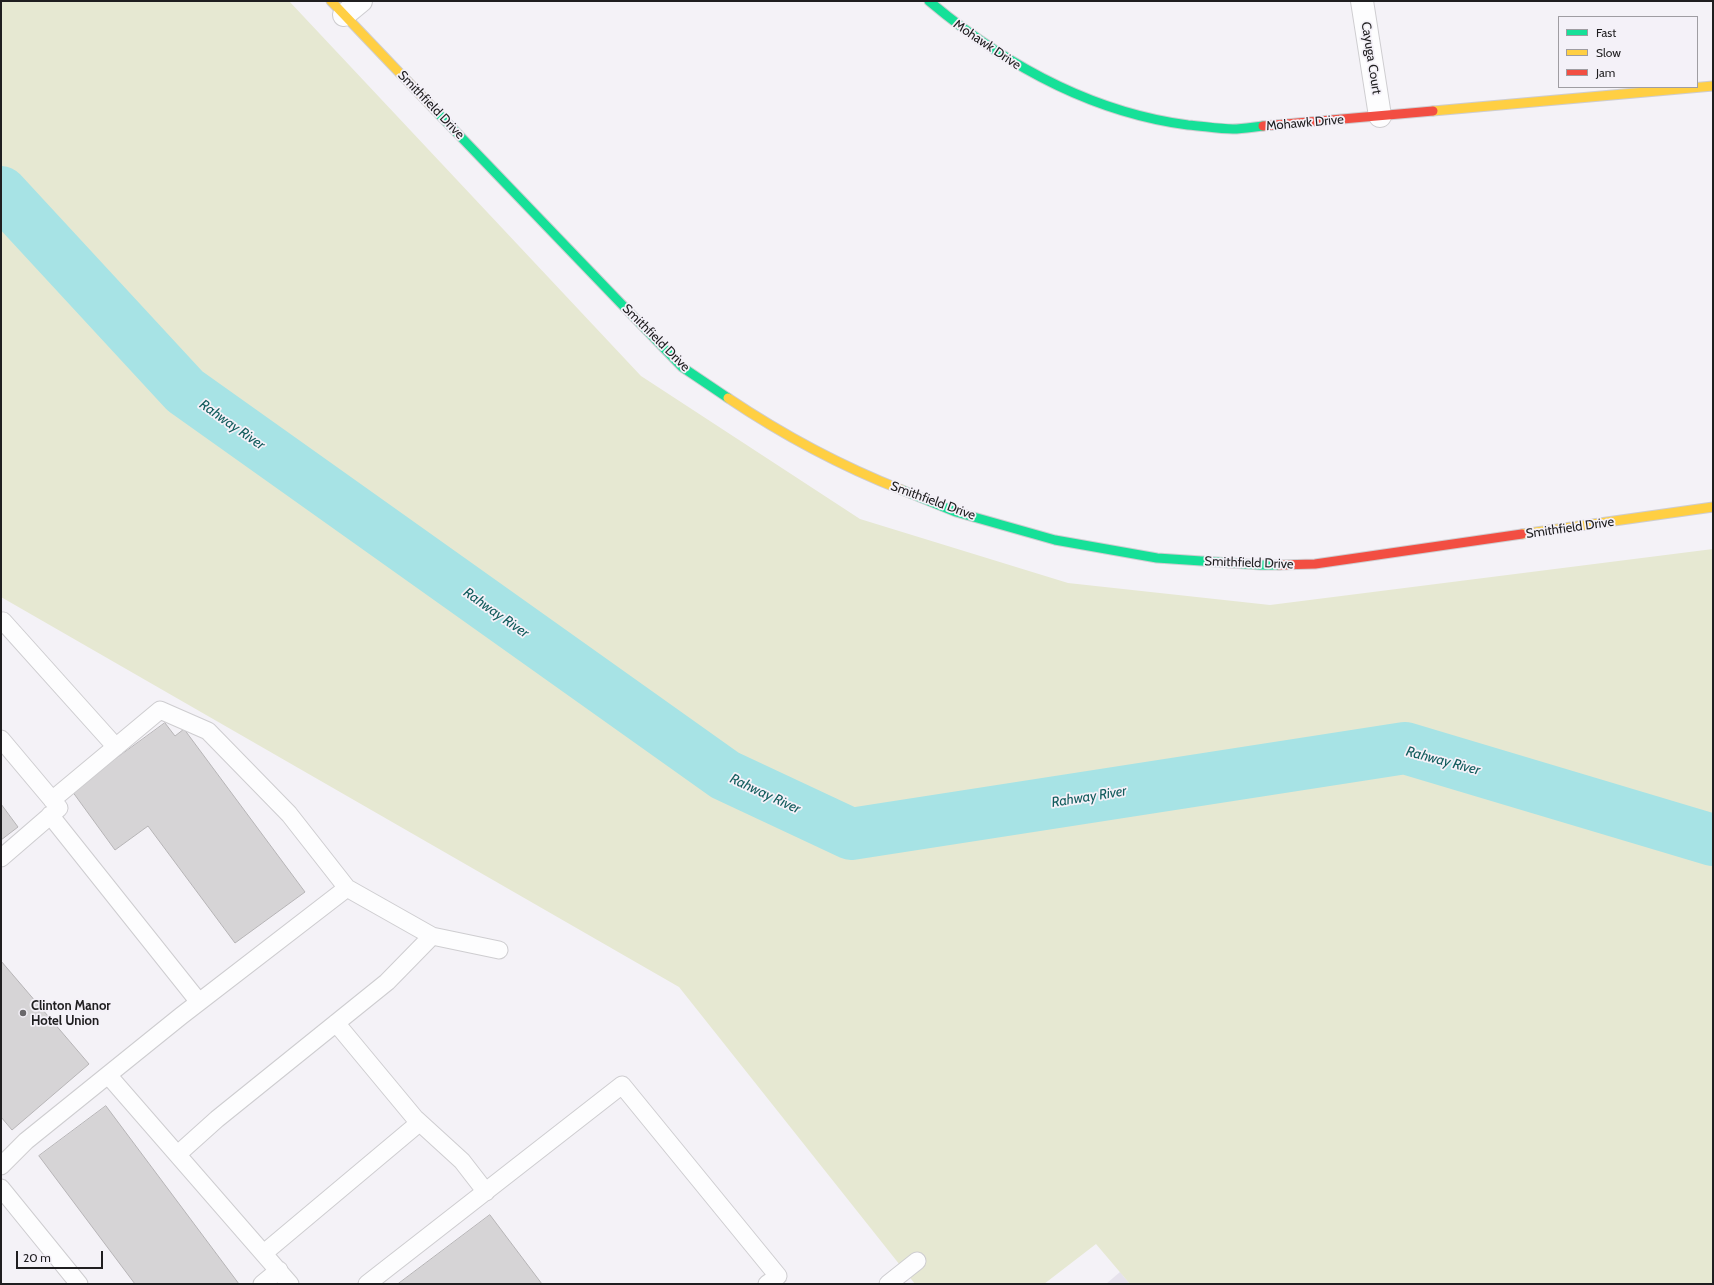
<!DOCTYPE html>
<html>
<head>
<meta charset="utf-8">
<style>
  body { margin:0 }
  #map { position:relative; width:1714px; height:1285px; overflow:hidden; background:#f4f2f7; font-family:Cabin,sans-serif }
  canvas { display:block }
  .frame { position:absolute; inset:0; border:2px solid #1f1e20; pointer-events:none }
  .legend { position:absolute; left:1558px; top:16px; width:140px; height:72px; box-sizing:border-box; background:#f4f1f8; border:1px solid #9f9da2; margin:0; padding:5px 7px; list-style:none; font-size:12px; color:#1f1e20 }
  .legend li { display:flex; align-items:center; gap:8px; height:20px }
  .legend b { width:20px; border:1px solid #9f9da2 }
  .scale { position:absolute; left:16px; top:1251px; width:87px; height:18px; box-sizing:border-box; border:2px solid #1f1e20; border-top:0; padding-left:5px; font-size:12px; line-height:14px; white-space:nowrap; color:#1f1e20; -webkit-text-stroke:3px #f4f1f8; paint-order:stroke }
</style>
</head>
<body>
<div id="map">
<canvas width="1714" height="1285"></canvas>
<div class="frame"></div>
<ul class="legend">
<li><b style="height:5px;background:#16e098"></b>Fast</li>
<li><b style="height:5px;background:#ffcf43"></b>Slow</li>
<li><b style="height:5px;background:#f24e42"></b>Jam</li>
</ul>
<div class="scale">20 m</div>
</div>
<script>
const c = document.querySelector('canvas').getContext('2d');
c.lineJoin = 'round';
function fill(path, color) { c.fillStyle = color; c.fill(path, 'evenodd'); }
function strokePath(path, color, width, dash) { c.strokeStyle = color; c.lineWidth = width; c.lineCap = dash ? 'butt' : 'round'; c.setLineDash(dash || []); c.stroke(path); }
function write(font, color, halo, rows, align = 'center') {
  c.font = font + ' Cabin,sans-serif'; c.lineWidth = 3.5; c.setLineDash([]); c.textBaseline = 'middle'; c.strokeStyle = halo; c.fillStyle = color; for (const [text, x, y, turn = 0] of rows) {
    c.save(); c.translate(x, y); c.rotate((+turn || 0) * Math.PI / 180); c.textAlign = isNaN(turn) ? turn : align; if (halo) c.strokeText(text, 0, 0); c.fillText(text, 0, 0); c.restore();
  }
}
const built = new Path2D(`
  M 1120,1272 L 1130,1284 L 1106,1284 Z`);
const green = new Path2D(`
  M 1,1 L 289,1 L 641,376 L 860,519 L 1068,583 L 1270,605 L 1713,549 L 1713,1284 L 1130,1284 L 1096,1244 L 1044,1284 L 915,1284 L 679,987 L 1,597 Z`);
const river = new Path2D(`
  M 1,192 L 185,391 L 725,775 L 851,834 L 1405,748 L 1713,840`);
const building = new Path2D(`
  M 165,723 L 175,736 L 184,729 L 305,892 L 235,943 L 148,826 L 115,850 L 72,791 Z
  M 1,804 L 18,827 L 1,840 Z
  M 1,961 L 89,1064 L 12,1130 L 1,1117 Z
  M 106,1106 L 239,1284 L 135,1284 L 39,1156 Z
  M 490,1215 L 542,1284 L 398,1284 Z`);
const lane = new Path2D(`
  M 1,622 L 3,621 L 116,747
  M 1,739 L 59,808 L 1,858
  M 52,800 L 160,710 L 208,731 L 289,814 L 347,888
  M 50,815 L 199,1002
  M 108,1075 L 290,1284
  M 416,1119 L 462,1161 L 486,1192
  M 178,1154 L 217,1119 L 387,982 L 432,936
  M 1,1166 L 26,1141 L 181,1016 L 347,888 L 432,936 L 499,950
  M 1,1188 L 79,1284
  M 264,1253 L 419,1123 L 336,1023
  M 262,1284 L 279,1270
  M 367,1284 L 622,1085 L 778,1276 L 767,1284
  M 888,1284 L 917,1261`);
const street = new Path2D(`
  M 1362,1 L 1380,116
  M 344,15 L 361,1`);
const fast = new Path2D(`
  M 929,1 C 1004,64 1089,112 1188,125 C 1203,126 1218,129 1233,129 C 1243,129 1253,127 1263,126
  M 435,110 L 682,367 L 728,398
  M 902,490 L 956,512 L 1055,540 L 1157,558 L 1261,565 L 1279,565`);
const slow = new Path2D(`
  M 331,1 L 435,110
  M 1433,111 L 1713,86
  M 728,398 C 783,435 841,466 902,490
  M 1522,534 L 1713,507`);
const jam = new Path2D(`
  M 1263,126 L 1433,111
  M 1279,565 L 1315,564 L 1522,534`);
const markers = [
  [23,1013,4,"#6a686b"]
];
const streetNames = [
  ["Mohawk Drive",987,45,34],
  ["Cayuga Court",1371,58,81],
  ["Smithfield Drive",431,105,46],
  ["Mohawk Drive",1305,123,-5],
  ["Smithfield Drive",656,338,45],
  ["Smithfield Drive",933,501,20],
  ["Smithfield Drive",1570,528,-8],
  ["Smithfield Drive",1249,563,2]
];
const poiNames = [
  ["Clinton Manor",31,1006],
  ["Hotel Union",31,1021]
];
const waterNames = [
  ["Rahway River",232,425,35],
  ["Rahway River",496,613,35],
  ["Rahway River",1443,761,15],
  ["Rahway River",765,794,25],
  ["Rahway River",1089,797,-9]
];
fill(built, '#e6e2ec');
fill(green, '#e6e8d2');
strokePath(river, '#a7e3e5', 52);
fill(building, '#d6d4d6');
strokePath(building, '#b6b4b6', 1);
strokePath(lane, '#cecdd0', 19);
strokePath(street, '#cecdd0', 24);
strokePath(fast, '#cecdd0', 11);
strokePath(slow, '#cecdd0', 11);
strokePath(jam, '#cecdd0', 11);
strokePath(lane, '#fdfdfe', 17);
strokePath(street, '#fdfdfe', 22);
strokePath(fast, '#16e098', 9);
strokePath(slow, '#ffcf43', 9);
strokePath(jam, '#f24e42', 9);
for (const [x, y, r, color] of markers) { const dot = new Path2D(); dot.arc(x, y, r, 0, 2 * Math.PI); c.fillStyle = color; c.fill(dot); strokePath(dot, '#f4f1f8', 1.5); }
write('13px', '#1f1e20', '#f4f1f8', streetNames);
write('bold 13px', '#1f1e20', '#f4f1f8', poiNames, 'left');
write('italic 14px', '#125c5d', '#f4f1f8', waterNames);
</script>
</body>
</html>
